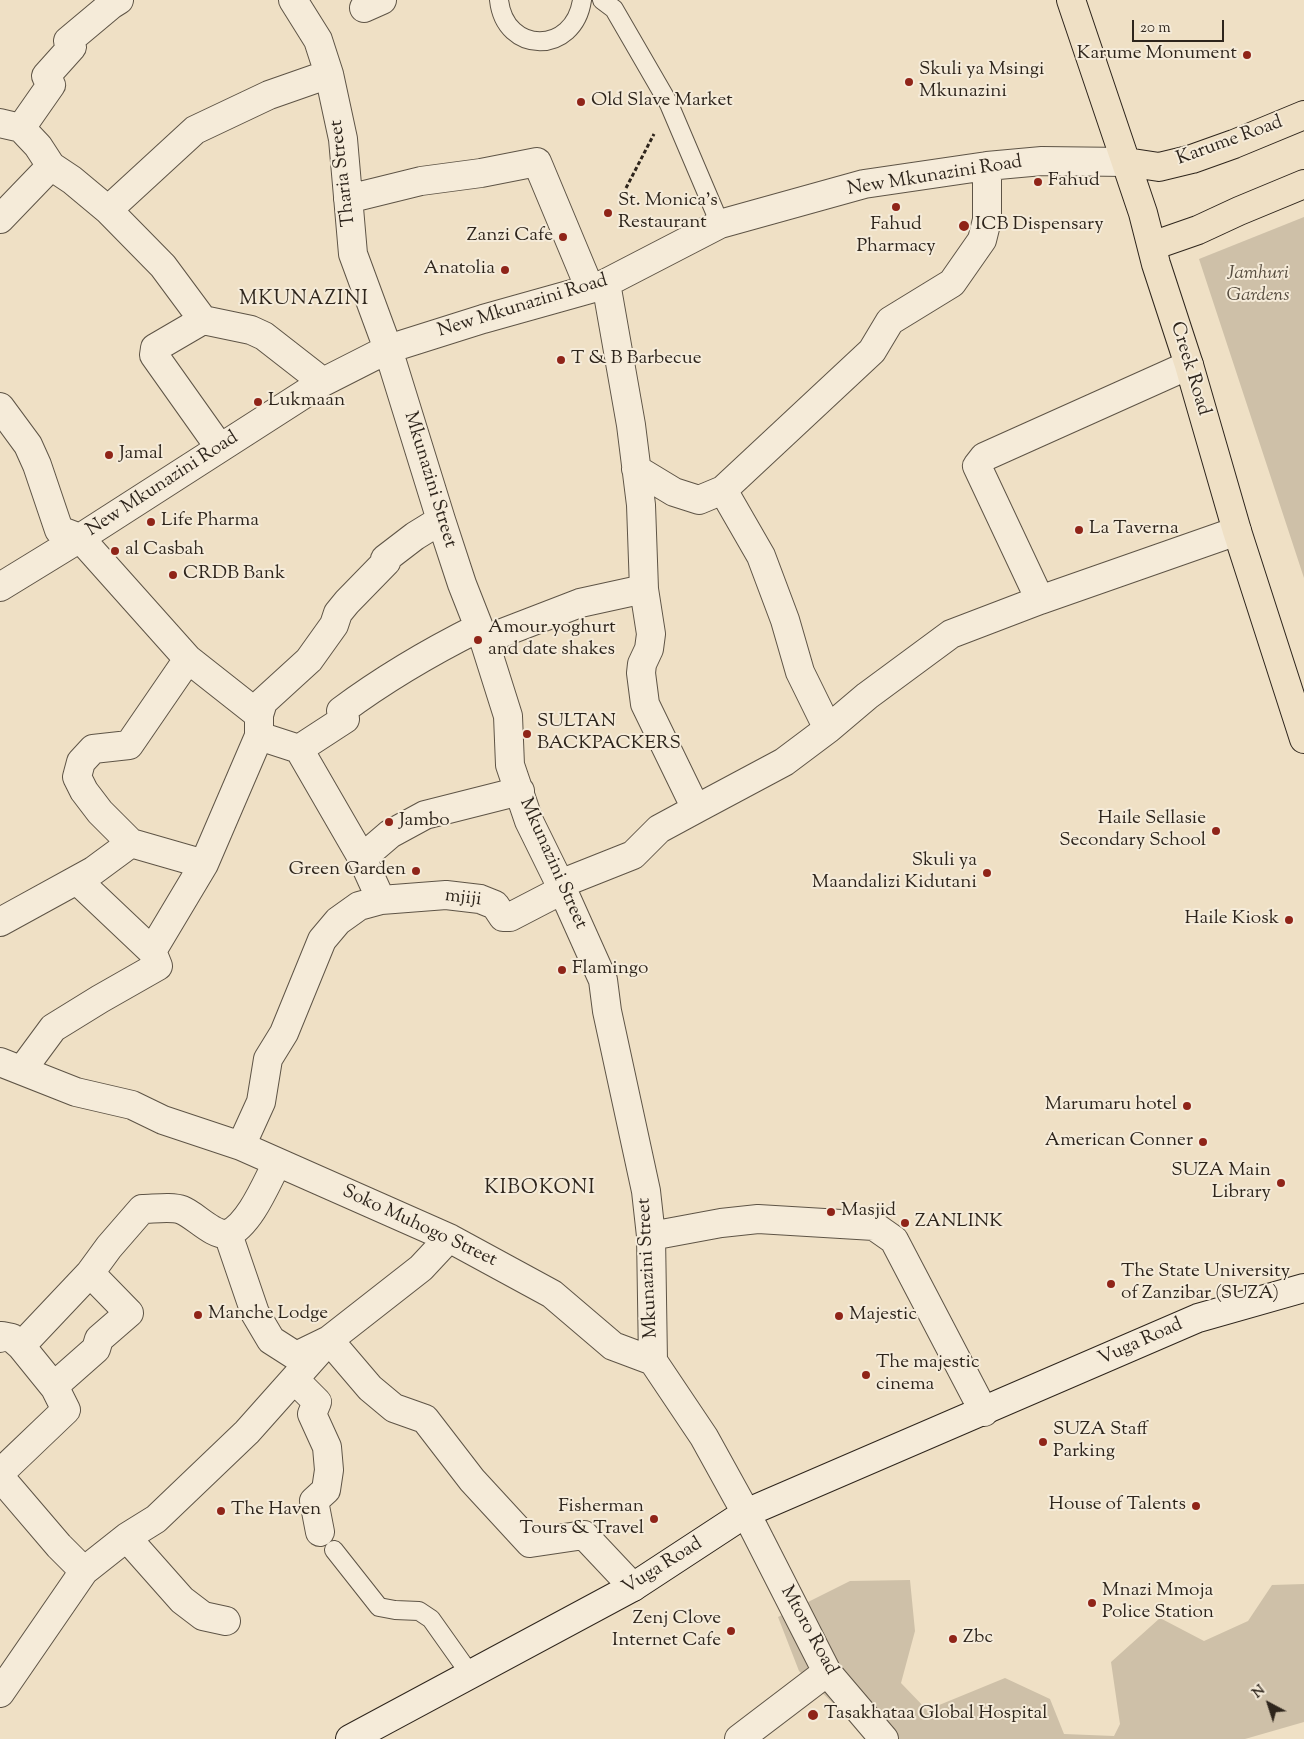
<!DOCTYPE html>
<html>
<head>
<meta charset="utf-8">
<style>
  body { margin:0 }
  #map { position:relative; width:1304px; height:1739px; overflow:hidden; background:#efe0c5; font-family:"Sorts Mill Goudy",serif }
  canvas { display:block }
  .north { position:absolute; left:1244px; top:1679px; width:50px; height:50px; -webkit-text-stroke:4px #f5ebd9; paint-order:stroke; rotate:320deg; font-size:14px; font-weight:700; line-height:20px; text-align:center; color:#2e251c }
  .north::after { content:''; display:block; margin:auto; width:18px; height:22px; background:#2e251c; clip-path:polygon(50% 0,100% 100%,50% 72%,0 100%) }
  .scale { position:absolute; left:1132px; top:20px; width:92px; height:22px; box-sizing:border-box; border:2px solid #2e251c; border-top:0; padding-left:6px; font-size:15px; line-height:18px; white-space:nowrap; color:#2e251c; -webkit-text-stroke:4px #f5ebd9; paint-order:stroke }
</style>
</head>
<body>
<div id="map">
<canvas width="1304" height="1739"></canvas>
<div class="north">N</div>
<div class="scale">20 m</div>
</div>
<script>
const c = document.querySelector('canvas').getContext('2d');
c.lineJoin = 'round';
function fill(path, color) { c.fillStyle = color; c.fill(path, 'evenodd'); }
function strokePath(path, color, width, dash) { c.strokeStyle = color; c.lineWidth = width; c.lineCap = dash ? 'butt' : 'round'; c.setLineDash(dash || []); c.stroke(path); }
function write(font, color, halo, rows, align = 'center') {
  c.font = font + ' "Sorts Mill Goudy",serif'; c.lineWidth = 4; c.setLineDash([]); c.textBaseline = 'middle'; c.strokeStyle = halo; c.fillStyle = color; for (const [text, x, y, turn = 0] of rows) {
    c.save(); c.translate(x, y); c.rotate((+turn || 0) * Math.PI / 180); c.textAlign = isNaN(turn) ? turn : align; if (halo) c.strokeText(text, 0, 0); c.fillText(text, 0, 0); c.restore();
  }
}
const green = new Path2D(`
  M 1304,217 L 1304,578 L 1199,259 Z
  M 910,1580 L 915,1631 L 901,1683 L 927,1710 L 1005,1678 L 1050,1699 L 1064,1734 L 1114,1736 L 1120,1724 L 1111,1662 L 1160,1618 L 1204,1641 L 1248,1621 L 1272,1585 L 1304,1584 L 1304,1722 L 1245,1739 L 864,1739 L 836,1706 L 799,1671 L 778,1617 L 850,1581 Z`);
const path = new Path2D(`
  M 626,188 L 654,134`);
const lane = new Path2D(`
  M 499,0 C 505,55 574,55 582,0
  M 602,0 L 614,9 L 669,104 L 720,224
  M 334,1550 L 379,1607 L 395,1610 L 419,1611 L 431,1619 L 470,1674`);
const street = new Path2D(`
  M 293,0 L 318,40 L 329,74 L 343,139 L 353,254 L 388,349 L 441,520 L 462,584 L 484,640 L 508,716 L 510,765 L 529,821 L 560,884 L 603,980 L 607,1011 L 646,1191 L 651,1236 L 653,1361
  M 364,8 L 382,0
  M 0,123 L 21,128 L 38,146 L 51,166 L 72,180 L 108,210 L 163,266 L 203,320 L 251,330 L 264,336 L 323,382
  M 21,128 L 51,85 L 46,76 L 72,47 L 68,41 L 111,5 L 119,0
  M 348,199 L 421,181 L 481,173 L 537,162 L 590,289
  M 108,210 L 195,130 L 269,95 L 329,74
  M 0,219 L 51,166
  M 606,283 L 631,425 L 641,505 L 644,589 L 651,634 L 649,649 L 642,664 L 641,673 L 645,704 L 696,809 L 784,762 L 828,729 L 867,696 L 951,634 L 1040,600 L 1237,531
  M 203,320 L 155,348 L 154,355 L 220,448
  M 0,407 L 28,445 L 37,465 L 59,530 L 80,538 L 188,659 L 259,715 L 259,736 L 299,749 L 362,858 L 381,900
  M 636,469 L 674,492 L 699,500 L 723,490
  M 0,587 L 80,538 L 323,382 L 388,349 L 483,319 L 590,289 L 606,283 L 720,224 L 864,184 L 987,166 L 1042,161 L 1126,162
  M 1040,600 L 977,466 L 984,457 L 1189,365
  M 484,640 L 580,603 L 644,589
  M 188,659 L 129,745 L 93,749 L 81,762 L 77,777 L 84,791 L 100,812 L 131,843 L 204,864
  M 259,715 L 263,702 L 309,660 L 334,625 L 338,613 L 347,602 L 386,562 L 385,559 L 415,536 L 441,520
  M 828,729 L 800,672 L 785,620 L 761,556 L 723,490 L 872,351 L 890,321 L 952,283 L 982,240 L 987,220 L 987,166
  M 299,749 L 345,719 L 341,711 C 384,679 430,652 478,628
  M 362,858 L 390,834 L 425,815 L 520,791
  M 77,880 L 152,951
  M 560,884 L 633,855 L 659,829 L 696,809
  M 0,922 L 93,871 L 131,843
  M 0,1062 L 76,1092 L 132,1105 L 163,1120 L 241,1146 L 449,1238 L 552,1294 L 613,1346 L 653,1361 L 704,1437 L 746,1513 L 827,1672 L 884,1739
  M 22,1070 L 53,1028 L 100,999 L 158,966 L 152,951 L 204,864 L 259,736
  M 241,1146 L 261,1102 L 268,1059 L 284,1033 L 322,940 L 338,921 L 359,906 L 381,900 L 446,895 L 480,899 L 495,905 L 503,917 L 510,917 L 562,890
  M 277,1163 C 266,1184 250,1224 228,1234 L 255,1313 L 271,1340 L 296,1356 L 329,1340 L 370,1388 L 394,1408 L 425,1419 L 472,1480 L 530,1543 L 584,1535 L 633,1587
  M 651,1236 L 721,1223 L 758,1219 L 874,1226 L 894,1240 L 984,1412
  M 0,1338 L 2,1336 L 12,1338 L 21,1346 L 55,1388 L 66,1410 L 0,1473
  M 21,1346 L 90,1273 L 109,1247 L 142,1209 C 153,1209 172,1206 182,1210 C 195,1215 213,1236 228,1234
  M 295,1380 L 317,1402 L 312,1414 L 327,1447 L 329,1470 L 326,1490 L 314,1501 L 320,1532
  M 55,1388 L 62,1379 L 96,1349 L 99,1339 L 129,1313 L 90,1273
  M 0,1477 L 59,1546 L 84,1571
  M 129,1536 L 135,1547 L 182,1600 L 203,1616 L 226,1621
  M 0,1693 L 84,1571 L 127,1537 L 156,1519 L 247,1432 L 329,1340 L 421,1268 L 449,1238
  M 739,1739 L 827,1672`);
const secondary = new Path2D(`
  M 350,1739 L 633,1587 L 746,1513 L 1198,1318 L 1304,1288`);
const primary = new Path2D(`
  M 1071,0 L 1143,213 L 1156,264 L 1189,365 L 1237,531 L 1304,739
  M 1126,162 L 1159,167 L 1192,159 L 1234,144 L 1304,115
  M 1152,246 L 1198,230 L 1239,211 L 1304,184`);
const markers = [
  [1247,55,5,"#8f2418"],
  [909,82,5,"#8f2418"],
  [581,102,5,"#8f2418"],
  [1038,182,5,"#8f2418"],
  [896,207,5,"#8f2418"],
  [608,213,5,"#8f2418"],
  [964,226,6,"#8f2418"],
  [563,237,5,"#8f2418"],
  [505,270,5,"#8f2418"],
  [561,360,5,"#8f2418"],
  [258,402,5,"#8f2418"],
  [109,455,5,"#8f2418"],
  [151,522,5,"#8f2418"],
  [1079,530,5,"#8f2418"],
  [115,551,5,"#8f2418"],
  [173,575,5,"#8f2418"],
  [478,640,5,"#8f2418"],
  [527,734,5,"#8f2418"],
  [389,822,5,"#8f2418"],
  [1216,831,5,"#8f2418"],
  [416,871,5,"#8f2418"],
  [987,873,5,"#8f2418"],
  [1289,920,5,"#8f2418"],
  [562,970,5,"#8f2418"],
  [1187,1106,5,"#8f2418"],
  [1203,1142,5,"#8f2418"],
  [1281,1183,5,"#8f2418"],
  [831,1212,5,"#8f2418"],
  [905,1223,5,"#8f2418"],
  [1111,1284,5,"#8f2418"],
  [198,1315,5,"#8f2418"],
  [839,1316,5,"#8f2418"],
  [866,1375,5,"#8f2418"],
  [1043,1442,5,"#8f2418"],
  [1196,1506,5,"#8f2418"],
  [221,1511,5,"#8f2418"],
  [654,1519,5,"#8f2418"],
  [1092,1603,5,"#8f2418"],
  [731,1631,5,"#8f2418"],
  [953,1639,5,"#8f2418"],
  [813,1715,6,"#8f2418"]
];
const poiNames = [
  ["Karume Monument",1237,55,"right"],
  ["Skuli ya Msingi",919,71],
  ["Mkunazini",919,93],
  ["Old Slave Market",591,102],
  ["Fahud",1048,182],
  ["St. Monica's",618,202],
  ["Restaurant",618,224],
  ["Fahud",896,226,"center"],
  ["Pharmacy",896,248,"center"],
  ["ICB Dispensary",975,226],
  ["Zanzi Cafe",553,237,"right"],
  ["Anatolia",495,270,"right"],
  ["T & B Barbecue",571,360],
  ["Lukmaan",268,402],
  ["Jamal",119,455],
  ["Life Pharma",161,522],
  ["La Taverna",1089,530],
  ["al Casbah",125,551],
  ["CRDB Bank",183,575],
  ["Amour yoghurt",488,629],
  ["and date shakes",488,651],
  ["SULTAN",537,723],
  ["BACKPACKERS",537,745],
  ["Haile Sellasie",1206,820,"right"],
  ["Secondary School",1206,842,"right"],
  ["Jambo",399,822],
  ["Skuli ya",977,862,"right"],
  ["Maandalizi Kidutani",977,884,"right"],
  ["Green Garden",406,871,"right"],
  ["Haile Kiosk",1279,920,"right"],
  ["Flamingo",572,970],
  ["Marumaru hotel",1177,1106,"right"],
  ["American Conner",1193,1142,"right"],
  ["SUZA Main",1271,1172,"right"],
  ["Library",1271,1194,"right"],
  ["Masjid",841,1212],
  ["ZANLINK",915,1223],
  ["The State University",1121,1273],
  ["of Zanzibar (SUZA)",1121,1295],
  ["Manche Lodge",208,1315],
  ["Majestic",849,1316],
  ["The majestic",876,1364],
  ["cinema",876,1386],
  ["SUZA Staff",1053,1431],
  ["Parking",1053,1453],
  ["House of Talents",1186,1506,"right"],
  ["Fisherman",644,1508,"right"],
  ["Tours & Travel",644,1530,"right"],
  ["The Haven",231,1511],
  ["Mnazi Mmoja",1102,1592],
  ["Police Station",1102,1614],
  ["Zenj Clove",721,1620,"right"],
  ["Internet Cafe",721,1642,"right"],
  ["Zbc",963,1639],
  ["Tasakhataa Global Hospital",824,1715]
];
const streetNames = [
  ["Karume Road",1230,142,-20],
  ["Tharia Street",344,173,-97],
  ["New Mkunazini Road",935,177,-9],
  ["New Mkunazini Road",523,307,-17],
  ["Creek Road",1189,369,73],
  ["Mkunazini Street",429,480,73],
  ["New Mkunazini Road",163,485,-33],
  ["Mkunazini Street",552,864,66],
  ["mjiji",463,899,7],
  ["Soko Muhogo Street",419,1227,25],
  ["Mkunazini Street",649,1268,-93],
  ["Vuga Road",1141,1343,-24],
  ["Vuga Road",663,1567,-32],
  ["Mtoro Road",808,1631,61]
];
const parkNames = [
  ["Jamhuri",1258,275],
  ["Gardens",1258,297]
];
const neighbourhoodNames = [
  ["MKUNAZINI",304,301],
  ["KIBOKONI",540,1190]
];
fill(green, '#cec0a8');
strokePath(lane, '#5e5446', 20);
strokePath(street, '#5e5446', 30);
strokePath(secondary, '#2e251c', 30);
strokePath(primary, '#2e251c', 30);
strokePath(path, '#2e251c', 3, [4, 2.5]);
strokePath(lane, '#f5ebd9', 18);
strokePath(street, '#f5ebd9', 28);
strokePath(secondary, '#f5ebd9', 28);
strokePath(primary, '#efe0c5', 28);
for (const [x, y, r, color] of markers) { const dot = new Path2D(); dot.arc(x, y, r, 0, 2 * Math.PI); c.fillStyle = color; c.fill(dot); strokePath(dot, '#f5ebd9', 2); }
write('19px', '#2e251c', '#f5ebd9', poiNames, 'left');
write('19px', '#2e251c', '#f5ebd9', streetNames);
write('italic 19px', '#564c3f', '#f5ebd9', parkNames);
c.letterSpacing = '1px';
write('20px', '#2e251c', '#f5ebd9', neighbourhoodNames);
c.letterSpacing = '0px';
</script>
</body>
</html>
